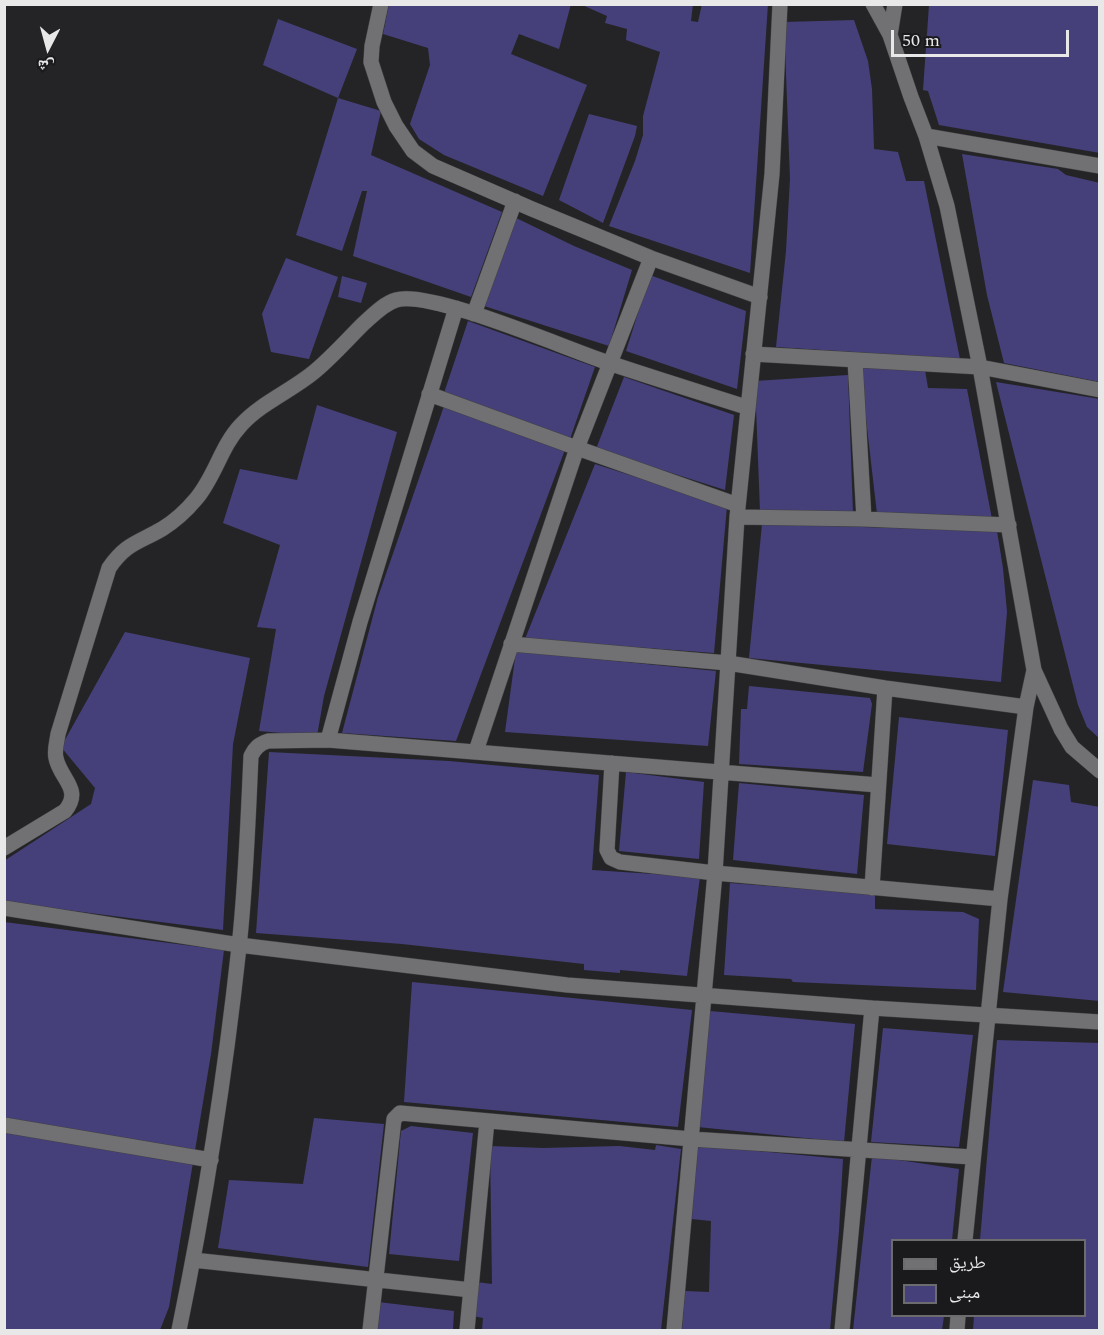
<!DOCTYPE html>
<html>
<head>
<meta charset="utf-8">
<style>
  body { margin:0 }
  #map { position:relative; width:1104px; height:1335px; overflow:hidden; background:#242426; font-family:Spectral,"Noto Naskh Arabic",serif }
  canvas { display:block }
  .frame { position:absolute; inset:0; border:6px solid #e8e8e9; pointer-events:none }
  .legend { position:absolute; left:891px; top:1239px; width:195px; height:78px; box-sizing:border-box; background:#1a1a1d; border:2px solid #6c6c6f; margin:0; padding:8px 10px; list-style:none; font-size:18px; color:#e8e8e9 }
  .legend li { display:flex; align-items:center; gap:12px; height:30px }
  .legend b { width:30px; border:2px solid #6c6c6f }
  .north { position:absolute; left:18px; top:18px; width:60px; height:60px; -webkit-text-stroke:4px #1a1a1d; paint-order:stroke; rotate:186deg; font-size:16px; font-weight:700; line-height:24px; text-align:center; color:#e8e8e9 }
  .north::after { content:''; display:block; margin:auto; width:21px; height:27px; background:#e8e8e9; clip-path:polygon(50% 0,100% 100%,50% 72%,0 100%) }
  .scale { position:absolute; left:891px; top:30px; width:178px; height:27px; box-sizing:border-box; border:3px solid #e8e8e9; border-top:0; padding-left:8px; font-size:18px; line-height:21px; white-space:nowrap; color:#e8e8e9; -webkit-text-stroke:4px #1a1a1d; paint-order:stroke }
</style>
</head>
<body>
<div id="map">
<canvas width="1104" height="1335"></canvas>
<div class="frame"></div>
<ul class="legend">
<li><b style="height:8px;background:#717174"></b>طريق</li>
<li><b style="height:16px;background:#45407a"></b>مبنى</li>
</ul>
<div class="north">ش</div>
<div class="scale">50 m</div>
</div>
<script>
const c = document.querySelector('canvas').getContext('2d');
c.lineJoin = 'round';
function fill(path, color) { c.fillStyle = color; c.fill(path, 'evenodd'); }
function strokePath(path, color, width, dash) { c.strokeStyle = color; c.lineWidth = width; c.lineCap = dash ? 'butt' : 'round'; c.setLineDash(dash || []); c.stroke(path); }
const building = new Path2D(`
  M 389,4 L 571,4 L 559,49 L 519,34 L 511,54 L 587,85 L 543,196 L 444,155 L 419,139 L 410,124 L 430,65 L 428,48 L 383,34 Z
  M 580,4 L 693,4 L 691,21 L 698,22 L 702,4 L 768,4 L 750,273 L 609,226 L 635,161 L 643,135 L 643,116 L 660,52 L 626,40 L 627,29 L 605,23 L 607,16 Z
  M 929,5 L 1100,5 L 1100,153 L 939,125 L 928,91 L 923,90 Z
  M 278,19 L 357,49 L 338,98 L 263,65 Z
  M 854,20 L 868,61 L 872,89 L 874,149 L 898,152 L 906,181 L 924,181 L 960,359 L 776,347 L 786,251 L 790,179 L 784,22 Z
  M 338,98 L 381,111 L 371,155 L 502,212 L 471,297 L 353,256 L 367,191 L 362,191 L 342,251 L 296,235 Z
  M 589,114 L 637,126 L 635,136 L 603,223 L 559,200 Z
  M 962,154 L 1058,169 L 1066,175 L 1100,183 L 1100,382 L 1004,363 L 987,295 Z
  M 512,216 L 574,246 L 632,270 L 609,346 L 481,305 Z
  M 286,258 L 338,277 L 309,359 L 271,352 L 262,314 Z
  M 650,275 L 746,311 L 737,389 L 626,351 Z
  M 342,276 L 367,283 L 361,303 L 338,297 Z
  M 468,321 L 595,367 L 570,439 L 444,393 Z
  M 860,367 L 925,370 L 928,388 L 967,389 L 992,519 L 877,514 Z
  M 848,375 L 853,513 L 760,511 L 755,381 Z
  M 624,377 L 734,415 L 725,490 L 596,449 Z
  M 996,382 L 1100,399 L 1100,739 L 1087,727 L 1078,705 Z
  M 317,405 L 397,432 L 324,696 L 317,736 L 259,731 L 276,629 L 257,627 L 280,545 L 223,523 L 240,469 L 297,480 Z
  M 444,406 L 566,447 L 456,741 L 342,733 L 378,597 Z
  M 595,464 L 727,506 L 714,653 L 525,639 Z
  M 762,524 L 997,531 L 1003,568 L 1007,612 L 1001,682 L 749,658 Z
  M 125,632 L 250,658 L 233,744 L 223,930 L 4,902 L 4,861 L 91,804 L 95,788 L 61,747 Z
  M 516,651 L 716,671 L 708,746 L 505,732 Z
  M 749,686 L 870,698 L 872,704 L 863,772 L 739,764 L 741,709 L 747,709 Z
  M 899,717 L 1008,730 L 995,856 L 887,844 Z
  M 269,752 L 449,761 L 599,775 L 592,870 L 700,877 L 687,976 L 620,970 L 620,973 L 584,970 L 584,964 L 402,944 L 256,933 Z
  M 626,772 L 704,782 L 699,859 L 619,851 Z
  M 1033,780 L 1069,785 L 1071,802 L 1100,807 L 1100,1001 L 1003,992 Z
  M 739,783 L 864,795 L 857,874 L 733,860 Z
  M 730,883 L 875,894 L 875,909 L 963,912 L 979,919 L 976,990 L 793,982 L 791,979 L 724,975 Z
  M 4,922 L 224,950 L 211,1054 L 169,1307 L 160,1330 L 4,1330 Z
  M 412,982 L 692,1010 L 678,1127 L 404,1102 Z
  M 710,1011 L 855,1024 L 844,1142 L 698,1127 Z
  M 883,1028 L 973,1035 L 959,1147 L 871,1142 Z
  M 997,1040 L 1100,1043 L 1100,1330 L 973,1330 L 974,1316 L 1084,1316 L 1084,1240 L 980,1240 Z
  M 314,1118 L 384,1124 L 368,1267 L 218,1248 L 229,1180 L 303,1184 Z
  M 411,1126 L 473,1133 L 459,1261 L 389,1254 L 401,1131 Z
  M 656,1145 L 681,1149 L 661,1330 L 482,1330 L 483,1318 L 473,1316 L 476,1282 L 492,1284 L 490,1146 L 543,1148 L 619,1146 L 655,1150 Z
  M 694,1145 L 843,1159 L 839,1231 L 830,1330 L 682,1330 L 685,1291 L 709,1292 L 711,1221 L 692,1219 Z
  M 872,1156 L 959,1169 L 952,1240 L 892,1240 L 892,1316 L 944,1316 L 942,1330 L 853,1330 Z
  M 378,1302 L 454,1311 L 453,1330 L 377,1330 Z`);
const minor = new Path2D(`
  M 381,4 L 372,46 L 371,62 L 384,102 L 396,126 L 413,151 L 433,166 L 532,209 L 651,258 L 760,297
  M 873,4 L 890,35 L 911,97 L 926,136 L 947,206 L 980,367 L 1034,670 L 1061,729 L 1072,747 L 1100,771
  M 890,35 L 895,4
  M 926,136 L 1100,166
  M 474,314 L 515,201
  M 753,354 L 980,367 L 1100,390
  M 855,360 L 864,519
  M 429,394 L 577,448 L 738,505
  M 737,517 L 864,519 L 1009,525
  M 511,644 L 728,663 L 885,688 L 1026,707
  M 328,740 L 360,622 L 456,308
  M 476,751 L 577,448 L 651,258
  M 612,763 L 607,850 L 611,858 L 620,862 L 715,873 L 1000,899
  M 4,848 L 65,811 C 83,789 60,779 56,758 C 54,750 57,742 58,734 L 109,568 C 126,543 138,543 162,529 C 175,521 186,511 196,499 C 215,477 221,446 241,425 C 261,403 291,391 314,372 C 331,358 347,340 363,324 C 372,316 383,304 396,300 C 430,289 571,351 612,364 C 657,379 702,393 746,407
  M 872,888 L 885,688
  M 4,908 L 239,945 L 567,985 L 872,1008 L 1100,1022
  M 4,1125 L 211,1160
  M 965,1240 L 1000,899 L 1026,707 L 1034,670
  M 193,1260 L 471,1290
  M 179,1330 C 205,1204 225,1076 239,947 C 246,884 248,820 251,756 C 255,748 259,744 268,741 L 328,740 L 878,785
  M 370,1330 L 394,1119 L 400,1113 L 691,1139 L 972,1157
  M 467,1330 L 487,1121
  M 674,1330 L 715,873 L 737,517 L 772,174 L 780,4
  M 842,1330 L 872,1008
  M 957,1330 L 958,1316`);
fill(building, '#45407a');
strokePath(minor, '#424243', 16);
strokePath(minor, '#717174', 15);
</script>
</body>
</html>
